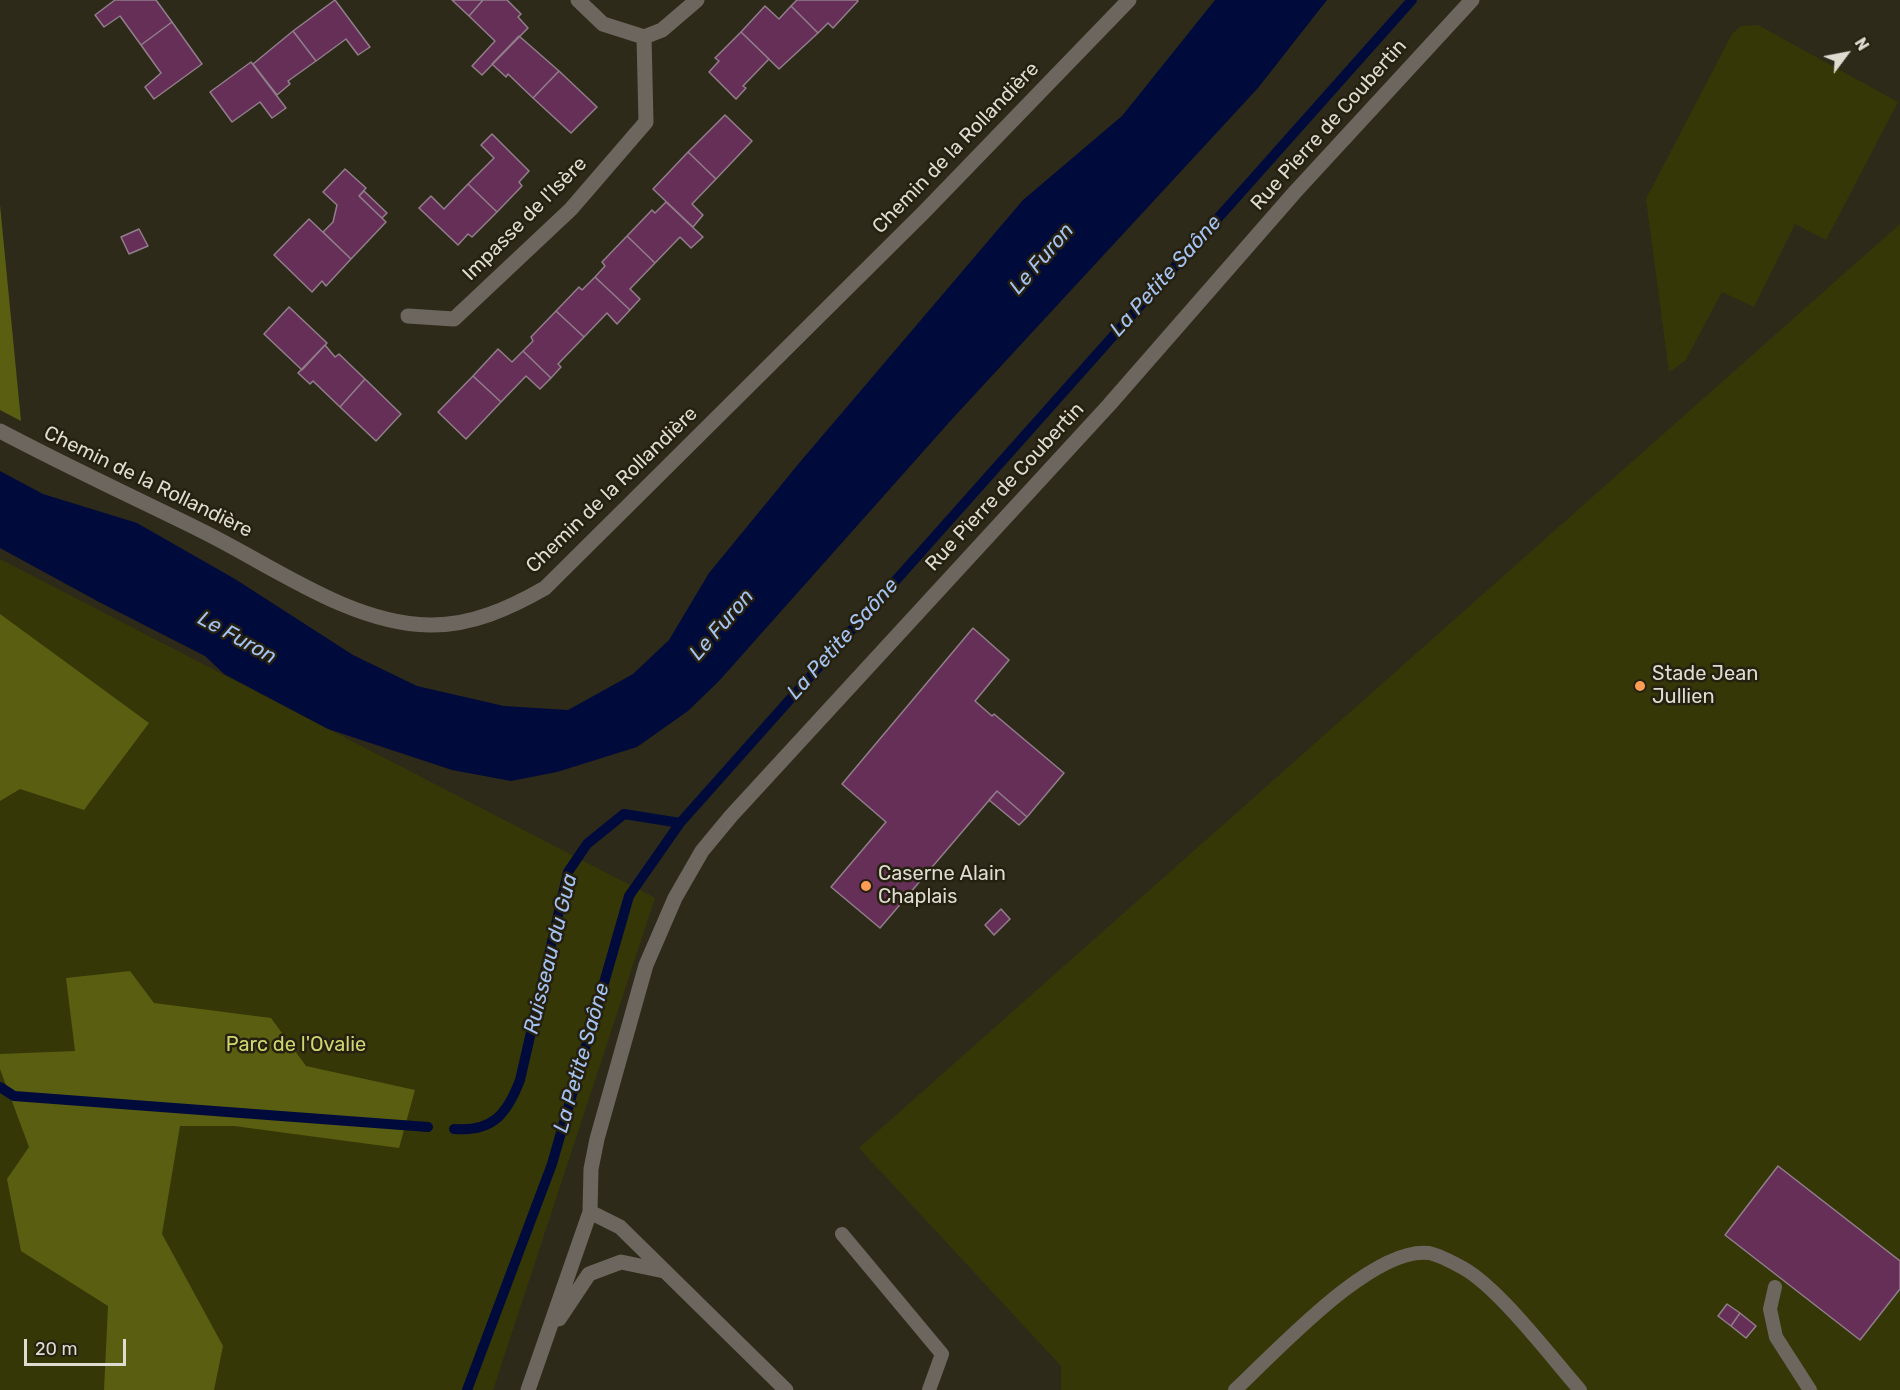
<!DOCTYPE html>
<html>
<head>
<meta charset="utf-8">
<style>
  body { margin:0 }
  #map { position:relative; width:1900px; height:1390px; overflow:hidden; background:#2e2a19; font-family:Rubik,sans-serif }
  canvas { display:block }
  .north { position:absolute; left:1816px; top:24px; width:60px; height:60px; -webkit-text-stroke:4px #25200f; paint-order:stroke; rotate:58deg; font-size:16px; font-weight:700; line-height:24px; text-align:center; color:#dedcd1 }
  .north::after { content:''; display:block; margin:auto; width:21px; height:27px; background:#dedcd1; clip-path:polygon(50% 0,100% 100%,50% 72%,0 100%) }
  .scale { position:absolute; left:24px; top:1339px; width:102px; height:27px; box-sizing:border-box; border:3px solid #dedcd1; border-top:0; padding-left:8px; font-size:18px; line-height:21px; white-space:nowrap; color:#dedcd1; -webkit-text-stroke:4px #25200f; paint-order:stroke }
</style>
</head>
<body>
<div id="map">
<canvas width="1900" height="1390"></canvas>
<div class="north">N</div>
<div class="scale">20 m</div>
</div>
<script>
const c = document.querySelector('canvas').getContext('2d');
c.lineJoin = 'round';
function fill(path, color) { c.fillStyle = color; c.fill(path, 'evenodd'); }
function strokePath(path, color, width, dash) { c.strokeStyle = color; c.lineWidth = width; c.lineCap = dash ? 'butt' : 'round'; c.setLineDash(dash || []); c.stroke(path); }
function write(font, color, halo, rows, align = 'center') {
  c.font = font + ' Rubik,sans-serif'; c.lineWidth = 5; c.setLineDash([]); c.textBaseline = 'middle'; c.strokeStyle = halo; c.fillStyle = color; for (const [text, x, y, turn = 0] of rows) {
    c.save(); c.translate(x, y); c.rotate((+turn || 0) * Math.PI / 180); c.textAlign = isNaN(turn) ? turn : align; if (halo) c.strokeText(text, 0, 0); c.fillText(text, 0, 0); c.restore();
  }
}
const green = new Path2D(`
  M 1758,25 L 1898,102 L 1826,240 L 1795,224 L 1754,307 L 1722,292 L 1685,361 L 1669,372 L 1646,199 L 1732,34 L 1741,26 Z
  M 1900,224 L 1900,1390 L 1061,1390 L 1061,1366 L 859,1148 Z
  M 0,559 L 655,898 L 493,1390 L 0,1390 Z`);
const forest = new Path2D(`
  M 0,205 L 21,421 L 0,410 Z
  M 0,614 L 149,723 L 84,810 L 20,789 L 0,801 Z
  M 130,971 L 154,1003 L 271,1018 L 306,1066 L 415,1090 L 399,1148 L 234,1126 L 180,1126 L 162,1234 L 223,1346 L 214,1390 L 104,1390 L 108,1306 L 21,1251 L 7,1179 L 29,1147 L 0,1069 L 0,1054 L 75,1051 L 66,978 Z`);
const water = new Path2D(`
  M 1215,0 L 1327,0 L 1258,88 L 953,418 L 719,681 L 688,711 L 637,747 L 557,772 L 511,781 L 452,770 L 328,729 L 224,674 L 205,656 L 99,602 L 0,548 L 0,471 L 43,494 L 137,523 L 235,579 L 353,655 L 417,686 L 504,706 L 568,710 L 633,674 L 669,640 L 709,573 L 800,462 L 1023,200 L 1122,116 Z`);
const stream = new Path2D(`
  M 0,1087 L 14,1096 L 428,1127
  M 454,1129 C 493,1132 507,1114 520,1080 L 568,872 L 587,844 L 624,814 L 680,823
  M 467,1390 L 552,1164 L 629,896 L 680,823 L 1412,0`);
const building = new Path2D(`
  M 115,0 L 156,0 L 172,22 L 141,45 L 120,16 L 104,27 L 95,15 Z
  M 335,0 L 370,47 L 358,55 L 346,39 L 316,61 L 293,31 Z
  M 452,0 L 483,0 L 469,16 Z
  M 483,0 L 507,0 L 521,14 L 518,17 L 528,28 L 482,75 L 472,66 L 495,41 L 469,16 Z
  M 797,0 L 857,0 L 858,1 L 833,28 L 828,23 L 818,33 L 791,6 Z
  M 765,6 L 779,19 L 791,6 L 818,33 L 779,69 L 741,32 Z
  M 172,22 L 202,64 L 154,99 L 145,87 L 161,73 L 141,45 Z
  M 293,31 L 316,61 L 288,81 L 290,84 L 277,95 L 253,64 Z
  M 741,32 L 769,59 L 743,86 L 746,88 L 736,99 L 709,72 L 719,61 L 715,58 Z
  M 519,36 L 559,71 L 533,98 L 508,74 L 506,77 L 492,64 Z
  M 251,62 L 286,108 L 272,118 L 260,102 L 232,122 L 210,92 Z
  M 559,71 L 597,107 L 571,133 L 533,98 Z
  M 725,115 L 752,141 L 716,179 L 688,152 Z
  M 492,134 L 529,171 L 519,182 L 522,186 L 497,212 L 468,184 L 494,158 L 481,145 Z
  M 688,152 L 716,179 L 692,204 L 703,215 L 693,227 L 653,189 Z
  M 345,169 L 366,188 L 359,196 L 386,222 L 351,259 L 323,232 L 333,222 L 337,205 L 323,192 Z
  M 468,184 L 497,212 L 472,237 L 468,234 L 458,245 L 419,208 L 431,196 L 444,209 Z
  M 364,191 L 387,213 L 382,218 L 359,196 Z
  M 666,202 L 703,237 L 691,248 L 680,237 L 655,263 L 627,236 L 652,210 L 655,213 Z
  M 309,219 L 351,259 L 326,286 L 322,281 L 312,292 L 274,255 Z
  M 139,229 L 148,246 L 129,254 L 121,237 Z
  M 627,236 L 655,263 L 630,289 L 640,299 L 630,310 L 595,277 L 605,266 L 602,262 Z
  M 595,277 L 630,310 L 617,324 L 607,313 L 584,337 L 556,311 L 579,287 L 582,290 Z
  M 289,307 L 327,343 L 302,370 L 264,334 Z
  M 556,311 L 584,337 L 558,364 L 561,367 L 551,378 L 523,351 L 533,341 L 531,337 Z
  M 325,345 L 335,357 L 339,354 L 365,379 L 340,407 L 313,381 L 310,384 L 298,373 Z
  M 498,349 L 512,362 L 523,351 L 551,378 L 540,389 L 526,376 L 501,402 L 473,376 Z
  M 473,376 L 501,402 L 466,439 L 438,412 Z
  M 365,379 L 401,414 L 376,441 L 340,407 Z
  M 973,628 L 1009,660 L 975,701 L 992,716 L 994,714 L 1064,773 L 1027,817 L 997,791 L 880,928 L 831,887 L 886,822 L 842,784 Z
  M 997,791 L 1027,817 L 1019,825 L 989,800 Z
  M 1001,909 L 1010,919 L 994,935 L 985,925 Z
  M 1778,1166 L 1900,1261 L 1900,1289 L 1860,1340 L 1725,1235 Z
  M 1727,1304 L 1740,1313 L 1731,1326 L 1718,1316 Z
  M 1740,1313 L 1756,1326 L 1746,1338 L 1731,1326 Z`);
const service = new Path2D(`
  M 842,1234 L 942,1354 L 929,1390
  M 1775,1287 L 1770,1309 L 1776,1337 L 1810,1390
  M 1235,1390 C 1276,1352 1372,1246 1429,1253 C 1439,1255 1454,1263 1463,1268 C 1499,1288 1551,1357 1580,1390`);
const minor = new Path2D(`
  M 578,0 L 603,24 L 644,37 L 662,30 L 697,0
  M 408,316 L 454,319 L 571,209 L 646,122 L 644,37
  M 0,431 C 66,466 133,497 200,530 C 270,564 350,624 429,625 C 471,626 510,608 545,588 L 924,212 L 1129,0
  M 590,1212 L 620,1227 L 786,1390
  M 559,1319 L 589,1274 L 621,1262 L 664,1271
  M 528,1390 L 590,1212 L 591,1169 L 597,1139 L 646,965 L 675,898 L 702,851 L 731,816 L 1109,405 L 1295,192 L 1472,0`);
const markers = [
  [1640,686,6,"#fd9c55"],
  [866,886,6,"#fd9c55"]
];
const streetNames = [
  ["Rue Pierre de Coubertin",1329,125,-48],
  ["Chemin de la Rollandière",956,148,-46],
  ["Impasse de l'Isère",525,219,-45],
  ["Chemin de la Rollandière",148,482,26],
  ["Rue Pierre de Coubertin",1005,487,-47],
  ["Chemin de la Rollandière",612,490,-44]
];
const poiNames = [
  ["Stade Jean",1652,674],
  ["Jullien",1652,697],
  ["Caserne Alain",878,874],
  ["Chaplais",878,897]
];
const parkNames = [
  ["Parc de l'Ovalie",296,1045]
];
const waterNames = [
  ["Le Furon",1042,259,-49],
  ["La Petite Saône",1166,276,-48],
  ["Le Furon",722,625,-49],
  ["Le Furon",237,638,29],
  ["La Petite Saône",843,639,-48],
  ["Ruisseau du Gua",551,954,-76],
  ["La Petite Saône",582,1058,-74]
];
fill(green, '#353707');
fill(forest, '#5a5e10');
fill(water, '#000b3b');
strokePath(stream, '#000b3b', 10);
fill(building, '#662f58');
strokePath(building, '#917e8b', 1.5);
strokePath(service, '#6c665f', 14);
strokePath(minor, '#6c665f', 15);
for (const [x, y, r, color] of markers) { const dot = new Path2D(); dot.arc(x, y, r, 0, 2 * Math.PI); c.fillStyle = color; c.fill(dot); strokePath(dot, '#25200f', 2); }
write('20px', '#dedcd1', '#25200f', streetNames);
write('20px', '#dedcd1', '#25200f', poiNames, 'left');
write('20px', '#ced670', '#25200f', parkNames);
write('italic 21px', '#a4c2f2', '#25200f', waterNames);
</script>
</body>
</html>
